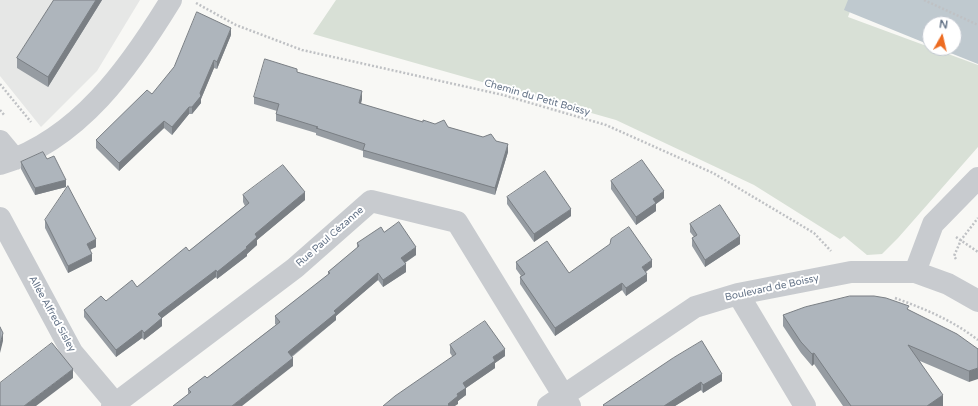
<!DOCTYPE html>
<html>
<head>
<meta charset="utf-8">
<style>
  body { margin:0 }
  #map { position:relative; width:978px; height:406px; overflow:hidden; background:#f8f8f5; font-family:"Varela Round",sans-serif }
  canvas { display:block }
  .north { position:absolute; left:922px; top:16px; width:40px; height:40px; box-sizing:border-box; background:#fff; border:1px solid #c1c7cf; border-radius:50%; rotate:8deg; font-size:11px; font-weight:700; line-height:16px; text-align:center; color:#657488 }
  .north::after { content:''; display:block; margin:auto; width:14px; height:18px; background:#ed6b20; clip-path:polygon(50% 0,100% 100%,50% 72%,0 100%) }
</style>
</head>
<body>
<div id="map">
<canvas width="978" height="406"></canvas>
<div class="north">N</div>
</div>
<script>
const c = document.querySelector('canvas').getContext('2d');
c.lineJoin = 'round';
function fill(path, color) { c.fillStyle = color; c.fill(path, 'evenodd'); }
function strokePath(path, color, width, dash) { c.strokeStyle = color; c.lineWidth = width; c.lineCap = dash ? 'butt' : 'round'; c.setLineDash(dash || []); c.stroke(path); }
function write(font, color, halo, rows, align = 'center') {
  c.font = font + ' "Varela Round",sans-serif'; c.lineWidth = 4; c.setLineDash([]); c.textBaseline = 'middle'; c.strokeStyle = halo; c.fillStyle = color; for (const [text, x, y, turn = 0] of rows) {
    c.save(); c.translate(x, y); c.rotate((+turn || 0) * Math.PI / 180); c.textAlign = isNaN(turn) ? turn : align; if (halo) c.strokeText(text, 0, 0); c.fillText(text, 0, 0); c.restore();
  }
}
const built = new Path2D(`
  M 0,0 L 140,0 L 97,71 L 41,127 L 0,76 Z`);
const green = new Path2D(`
  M 336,0 L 854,0 L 848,17 L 978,65 L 978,147 L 898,238 L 882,254 L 867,255 L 844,236 L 840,239 L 754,185 L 616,120 L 313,34 Z`);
const water = new Path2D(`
  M 848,0 L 978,0 L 978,64 L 938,48 L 954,48 L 954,24 L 930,24 L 930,45 L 844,10 Z`);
const path = new Path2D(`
  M 924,0 L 978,25
  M 196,3 L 236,25 L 302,50 L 503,95 L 606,125 L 713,173 L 814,233 L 831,251
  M 0,84 L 31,122
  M 0,110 L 5,116
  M 956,237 L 978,252
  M 956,259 L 954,256 L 961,240 L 978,218
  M 895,298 C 925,309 952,320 978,340`);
const street = new Path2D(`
  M 0,141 L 15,159
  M 0,164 C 79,140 130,67 171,0
  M 0,218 L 72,352 L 115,403
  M 915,272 L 933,224 L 978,178
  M 738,294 L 805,406
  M 112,406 L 295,268 L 371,201 L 457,222 L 570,406
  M 548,406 L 695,307 L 738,294 L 851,272 L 915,272 L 948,284 L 978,301`);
const wall = new Path2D(`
  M 54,0 L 102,0 L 48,87 L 17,68 L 17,58 Z
  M 231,35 L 217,69 L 214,68 L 201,99 L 201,103 L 192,114 L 189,114 L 172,135 L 164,128 L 119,171 L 96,148 L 96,140 L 152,94 Z
  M 297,72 L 362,99 L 361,104 L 423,122 L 448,127 L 496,141 L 508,152 L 495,195 L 363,157 L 363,151 L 316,135 L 316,133 L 276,121 L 276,114 L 277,111 L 254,104 L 254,97 Z
  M 47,159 L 66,187 L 35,195 L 21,169 L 21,162 Z
  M 611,181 L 664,198 L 656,204 L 656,211 L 636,225 L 611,189 Z
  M 243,195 L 305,200 L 257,240 L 257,245 L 247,254 L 247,256 L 217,279 L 216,277 L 162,318 L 162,326 L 144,340 L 142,338 L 116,357 L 84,317 L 84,310 L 106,301 L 137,287 L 189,251 L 245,206 L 243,202 Z
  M 507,197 L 571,216 L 534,242 L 507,204 Z
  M 45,220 L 96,247 L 90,250 L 92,261 L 68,273 L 45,228 Z
  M 690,224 L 740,244 L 705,267 L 692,246 L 692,238 L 694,237 L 690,232 Z
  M 384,232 L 416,255 L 405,263 L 406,272 L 383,287 L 378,280 L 336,316 L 336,320 L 292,357 L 293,366 L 188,394 L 188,389 L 207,378 L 276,325 L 275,324 L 275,316 L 328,275 L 328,272 L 357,248 L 357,243 Z
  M 516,262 L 569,273 L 652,267 L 646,272 L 647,281 L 626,296 L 622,290 L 555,336 L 520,284 L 520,277 L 521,276 L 516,269 Z
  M 909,310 L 978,349 L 969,382 L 920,361 L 943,406 L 843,406 L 814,364 L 812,366 L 801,353 L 783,326 L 783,315 Z
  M 702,341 L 722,381 L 703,393 L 701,390 L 675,406 L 603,406 L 603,405 Z
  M 450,345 L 505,356 L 495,363 L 495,368 L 466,388 L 466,395 L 458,401 L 458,404 L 452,356 L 450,353 Z`);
const shadedWall = new Path2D(`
  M 96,0 L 102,0 L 48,87 L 48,77 Z
  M 231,28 L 231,35 L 217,69 L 217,62 Z
  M 214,60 L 214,68 L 201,99 L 201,103 L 192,114 L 192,107 L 200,93 Z
  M 362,91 L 362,99 L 359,110 L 359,103 Z
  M 189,107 L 189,114 L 172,135 L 172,127 Z
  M 164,121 L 164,128 L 119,171 L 119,163 Z
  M 508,144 L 508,152 L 495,195 L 495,188 Z
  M 66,180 L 66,187 L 35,195 L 35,188 Z
  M 664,191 L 664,198 L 656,204 L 656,211 L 636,225 L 636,217 L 653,199 Z
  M 305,192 L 305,200 L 257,240 L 257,245 L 247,254 L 247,256 L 217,279 L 217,272 L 246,247 L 255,234 Z
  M 571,209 L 571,216 L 534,242 L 534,234 Z
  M 740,236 L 740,244 L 705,267 L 705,260 Z
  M 96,239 L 96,247 L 87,251 L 87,244 Z
  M 416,247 L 416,255 L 401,265 L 401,258 Z
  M 92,254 L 92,261 L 68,273 L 68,266 Z
  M 652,260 L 652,267 L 642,274 L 642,267 Z
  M 406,264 L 406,272 L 383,287 L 383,280 Z
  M 216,270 L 216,277 L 162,318 L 162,326 L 144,340 L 144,333 L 158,314 Z
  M 378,273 L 378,280 L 336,316 L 336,320 L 288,359 L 288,352 L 334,311 Z
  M 647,274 L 647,281 L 626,296 L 626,288 Z
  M 622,283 L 622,290 L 555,336 L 555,328 Z
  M 142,330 L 142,338 L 116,357 L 116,350 Z
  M 3,333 L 3,341 L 0,353 L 0,344 Z
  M 505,349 L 505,356 L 495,363 L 495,368 L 466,388 L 466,395 L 458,401 L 458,404 L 455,406 L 448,406 L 448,404 L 457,394 L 463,383 L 493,357 Z
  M 814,353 L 814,364 L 812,366 L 812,354 Z
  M 293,358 L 293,366 L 242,406 L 232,406 Z
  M 978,368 L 978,379 L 969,382 L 969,371 Z
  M 73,369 L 73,378 L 36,406 L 24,406 Z
  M 722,374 L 722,381 L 703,393 L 703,385 Z
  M 701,382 L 701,390 L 675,406 L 664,406 Z
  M 943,395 L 943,406 L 927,406 Z`);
const building = new Path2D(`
  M 54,0 L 96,0 L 48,77 L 17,58 Z
  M 197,12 L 231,28 L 217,62 L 214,60 L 200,93 L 201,96 L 192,107 L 189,107 L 172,127 L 164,121 L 119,163 L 96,140 L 147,90 L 152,94 L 174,67 Z
  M 265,59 L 297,69 L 297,72 L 362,91 L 359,103 L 423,122 L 423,120 L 435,124 L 444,120 L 448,127 L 483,137 L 491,134 L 496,141 L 508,144 L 495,188 L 363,150 L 365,144 L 316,128 L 318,127 L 276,114 L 279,104 L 254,97 Z
  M 43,152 L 47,159 L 54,156 L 66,180 L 35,188 L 21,162 Z
  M 642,160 L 664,191 L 653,199 L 656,203 L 636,217 L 611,181 Z
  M 283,165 L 305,192 L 255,234 L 257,237 L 246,247 L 247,248 L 217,272 L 216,270 L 158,314 L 162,318 L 144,333 L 142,330 L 116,350 L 84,310 L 101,296 L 106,301 L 132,280 L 137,287 L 186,247 L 189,251 L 249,203 L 243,195 Z
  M 545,171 L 571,209 L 534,234 L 507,197 Z
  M 68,186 L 96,239 L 87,244 L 92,254 L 68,266 L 45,220 Z
  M 720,205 L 740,236 L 705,260 L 692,238 L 697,235 L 690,224 Z
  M 399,222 L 416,247 L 401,258 L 406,264 L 383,280 L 378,273 L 334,311 L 336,313 L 288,352 L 293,358 L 232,406 L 173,406 L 191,392 L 188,389 L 205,376 L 207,378 L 280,322 L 275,316 L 330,273 L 328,272 L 359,246 L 357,243 L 381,227 L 384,232 Z
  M 629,227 L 652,260 L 642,267 L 647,274 L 626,288 L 622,283 L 555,328 L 520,277 L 525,274 L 516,262 L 547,241 L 569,273 L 610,244 L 611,239 Z
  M 850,296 L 874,296 L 886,298 L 909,306 L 907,309 L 957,334 L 978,349 L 978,368 L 969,371 L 908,345 L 943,395 L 927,406 L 851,406 L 814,353 L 812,354 L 801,342 L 783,315 L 805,307 Z
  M 485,321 L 505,349 L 493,357 L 495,361 L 463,383 L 466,388 L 457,394 L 458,396 L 448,404 L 449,405 L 448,406 L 383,406 L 395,396 L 456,354 L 450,345 Z
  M 0,327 L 3,333 L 0,344 Z
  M 702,341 L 722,374 L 703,385 L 701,382 L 664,406 L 604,406 L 603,405 L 673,358 Z
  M 52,343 L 73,369 L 24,406 L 0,406 L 0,383 Z`);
const streetNames = [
  ["Chemin du Petit Boissy",537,98,16],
  ["Rue Paul Cézanne",330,237,-41],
  ["Boulevard de Boissy",772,288,-12],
  ["Allée Alfred Sisley",52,314,61]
];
fill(built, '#e6e7e6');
fill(green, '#d8e0d6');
fill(water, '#bfc9cf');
strokePath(path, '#bfc1c4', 2.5, [2, 2]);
strokePath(street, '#c8cbcf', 22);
fill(wall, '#969ca2');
fill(shadedWall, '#7a7f84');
fill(building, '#aeb5bc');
strokePath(building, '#7a7f84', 1);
write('10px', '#657488', '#fff', streetNames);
</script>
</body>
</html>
